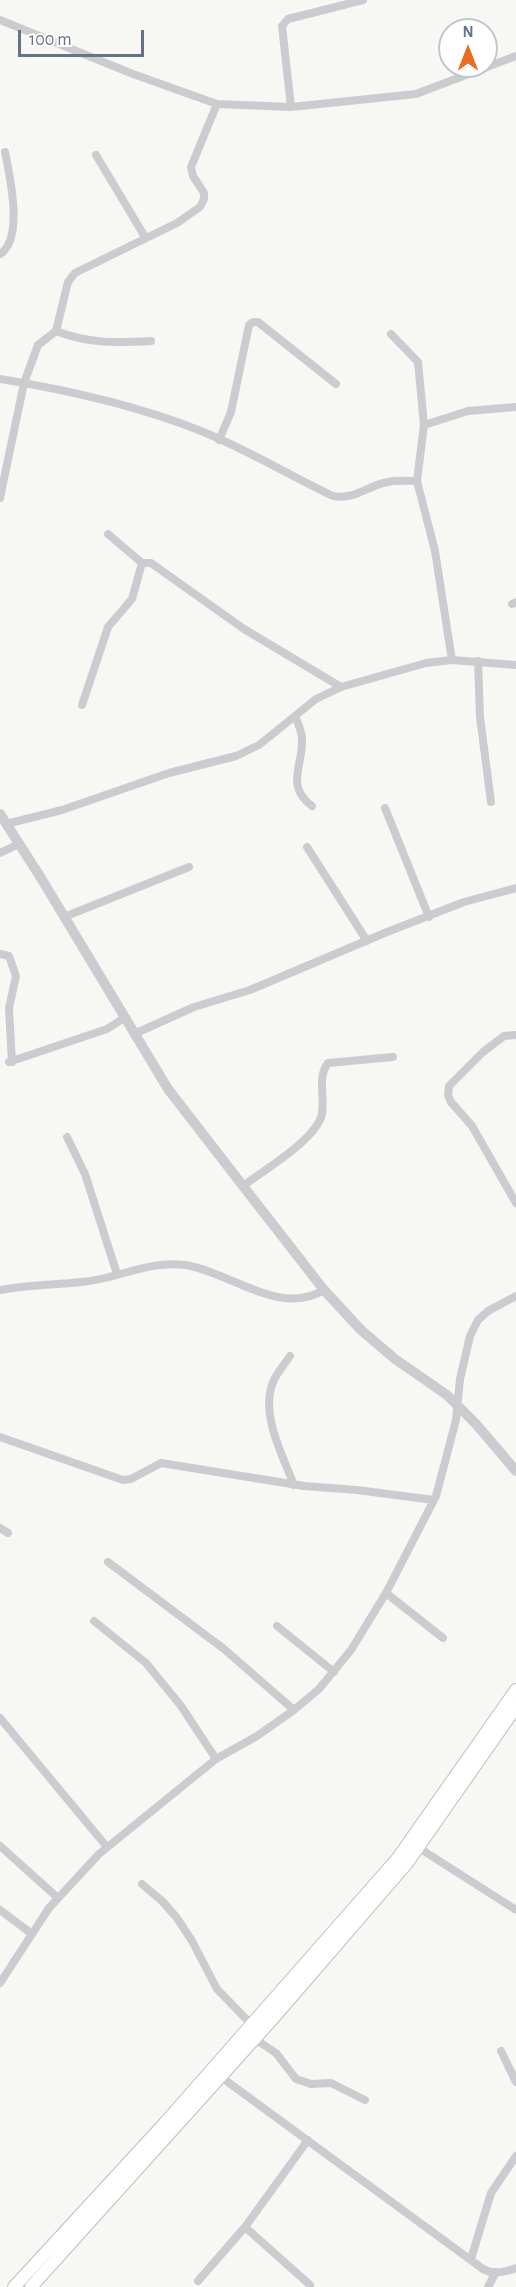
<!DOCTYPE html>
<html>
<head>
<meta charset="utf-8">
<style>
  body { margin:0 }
  #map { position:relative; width:516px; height:2287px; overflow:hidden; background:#f7f8f4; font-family:"Alegreya Sans",sans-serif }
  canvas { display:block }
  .north { position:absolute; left:438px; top:18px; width:60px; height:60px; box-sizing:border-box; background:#fff; border:2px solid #c1c7cf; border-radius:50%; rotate:0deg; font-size:16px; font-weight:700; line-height:24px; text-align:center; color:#657387 }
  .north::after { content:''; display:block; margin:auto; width:21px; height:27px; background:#ea6b22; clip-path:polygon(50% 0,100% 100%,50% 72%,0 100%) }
  .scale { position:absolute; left:18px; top:30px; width:126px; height:27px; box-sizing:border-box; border:3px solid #657387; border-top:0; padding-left:8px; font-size:18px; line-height:21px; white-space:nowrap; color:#657387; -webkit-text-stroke:4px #fff; paint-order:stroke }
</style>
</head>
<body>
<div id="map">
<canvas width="516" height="2287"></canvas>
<div class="north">N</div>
<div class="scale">100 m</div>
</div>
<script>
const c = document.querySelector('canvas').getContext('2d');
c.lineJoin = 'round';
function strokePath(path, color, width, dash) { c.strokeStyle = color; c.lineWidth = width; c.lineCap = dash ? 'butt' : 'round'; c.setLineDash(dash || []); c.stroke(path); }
const minor = new Path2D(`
  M 0,20 L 133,74 L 217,104 L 291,107 L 416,94 L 516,56
  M 291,107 L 282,26 L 288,19 L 363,0
  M 96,155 L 145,237
  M 0,254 C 24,239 10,177 5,152
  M 56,331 C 90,344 116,343 151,341
  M 0,379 C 68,390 136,405 201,431 C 246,449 289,475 333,496 C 356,500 366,486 388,482 C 397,480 407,481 417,481 L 424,425 L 418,362 L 391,334
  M 424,425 L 468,411 L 516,407
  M 219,440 L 231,412 L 249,325 L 253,322 L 258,322 L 336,384
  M 417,481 L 435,551 L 452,660
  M 0,498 L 24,383 L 38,345 L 56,331 L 68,282 L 75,273 L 177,223 L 200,207 L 204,199 L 204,193 L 193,176 L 191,167 L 217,104
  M 108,534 L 142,563 L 151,563 L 244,629 L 341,687
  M 512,604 L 516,602
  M 478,661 L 480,717 L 491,802
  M 82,705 L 108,627 L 132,599 L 142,563
  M 295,716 C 298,724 302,731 302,739 C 303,766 285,786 312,806
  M 385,808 L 429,917
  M 6,824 L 62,810 L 169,773 L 236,756 L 259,745 L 316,699 L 341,687 L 426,663 L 452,660 L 516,665
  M 307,847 L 367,941
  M 0,853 L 19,844
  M 64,917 L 189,867
  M 0,954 L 9,956 L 16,976 L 9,1008 L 12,1062
  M 134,1034 L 194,1007 L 250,990 L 387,932 L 464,902 L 516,888
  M 516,1035 L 504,1036 L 483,1052 L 449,1086 L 448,1095 L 451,1102 L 472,1126 L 516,1203
  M 9,1062 L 107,1029 L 124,1018
  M 67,1137 L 85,1174 L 117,1274
  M 243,1186 C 264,1170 316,1140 322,1114 C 325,1097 317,1077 328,1063 L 393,1057
  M 0,1290 C 27,1285 55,1285 82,1282 C 117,1279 149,1260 185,1265 C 231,1272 279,1317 324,1290
  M 290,1356 C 285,1364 278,1371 274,1380 C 259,1412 282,1454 294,1485
  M 0,1437 L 123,1480 L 131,1479 L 161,1463 L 304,1486 L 357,1490 L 434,1500
  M 0,1528 L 8,1533
  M 108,1562 L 224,1649 L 294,1710
  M 386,1593 L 443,1638
  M 94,1621 L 146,1663 L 181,1706 L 216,1759
  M 277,1626 L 334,1672
  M 0,1718 L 107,1847
  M 0,1846 L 58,1898
  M 419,1848 L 516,1910
  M 142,1884 L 162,1901 L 177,1918 L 192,1941 L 217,1989 L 252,2025
  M 0,1910 L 32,1934
  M 0,1983 L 49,1908 L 99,1854 L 216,1759 L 257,1736 L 294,1710 L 319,1689 L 351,1650 L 386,1593 L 436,1496 L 456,1420 L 460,1379 L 470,1336 L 478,1320 L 488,1311 L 516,1296
  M 255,2039 L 276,2053 L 296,2079 L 311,2084 L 331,2083 L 365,2100
  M 501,2051 L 516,2082
  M 221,2077 L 483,2269 C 493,2275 506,2272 516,2268
  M 245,2227 L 310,2285 L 310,2287
  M 471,2259 L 491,2193 L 516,2156
  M 198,2281 L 245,2227 L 308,2140
  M 488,2287 L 496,2272`);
const tertiary = new Path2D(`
  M 0,814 L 41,878 L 168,1089 L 243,1186 L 324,1290 L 361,1330 L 395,1359 L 447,1395 L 476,1424 L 516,1471`);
const primary = new Path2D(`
  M 14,2287 L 165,2123 L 398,1858 L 516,1690
  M 31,2287 L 275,2016 L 407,1863 L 516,1707`);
strokePath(primary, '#babdc2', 14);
strokePath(minor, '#caccd0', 8);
strokePath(tertiary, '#caccd0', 10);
strokePath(primary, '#fff', 12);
</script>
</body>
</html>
